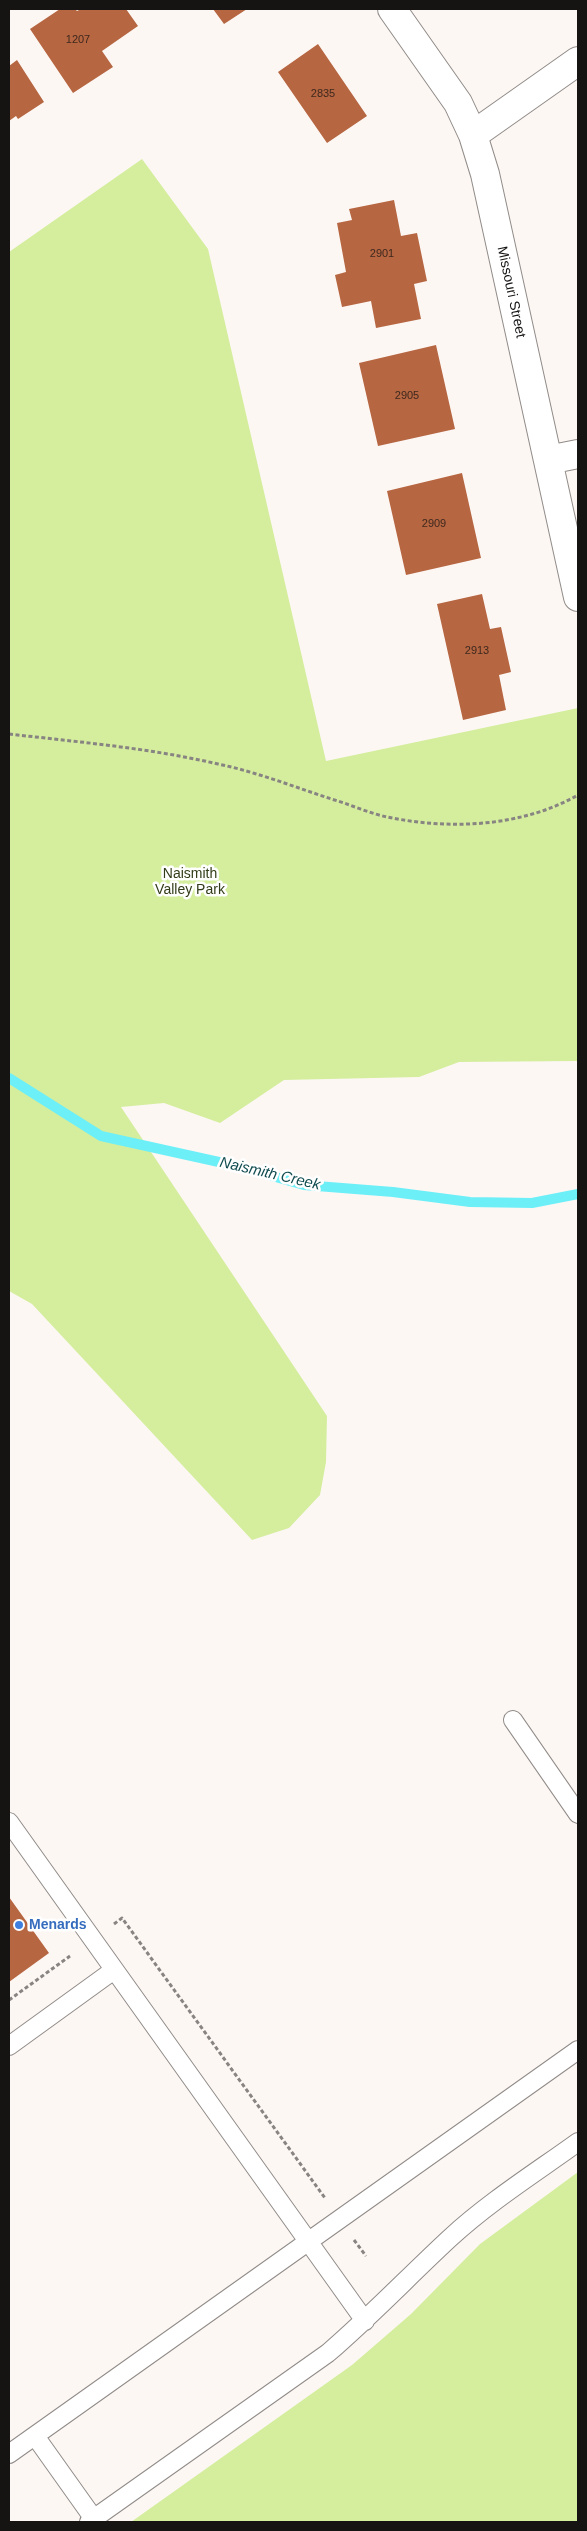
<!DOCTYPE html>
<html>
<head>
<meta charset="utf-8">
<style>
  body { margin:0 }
  #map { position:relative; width:587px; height:2531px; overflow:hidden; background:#fdf7f4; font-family:Arial,sans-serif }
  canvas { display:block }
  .frame { position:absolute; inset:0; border:10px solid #161413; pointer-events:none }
</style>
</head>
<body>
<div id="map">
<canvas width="587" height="2531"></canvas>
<div class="frame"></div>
</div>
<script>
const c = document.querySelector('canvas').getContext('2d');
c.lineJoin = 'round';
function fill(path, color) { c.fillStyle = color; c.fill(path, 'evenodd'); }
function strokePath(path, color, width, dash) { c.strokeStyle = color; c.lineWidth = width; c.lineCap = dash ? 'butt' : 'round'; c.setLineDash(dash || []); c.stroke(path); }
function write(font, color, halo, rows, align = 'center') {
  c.font = font + ' Arial,sans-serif'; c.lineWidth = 5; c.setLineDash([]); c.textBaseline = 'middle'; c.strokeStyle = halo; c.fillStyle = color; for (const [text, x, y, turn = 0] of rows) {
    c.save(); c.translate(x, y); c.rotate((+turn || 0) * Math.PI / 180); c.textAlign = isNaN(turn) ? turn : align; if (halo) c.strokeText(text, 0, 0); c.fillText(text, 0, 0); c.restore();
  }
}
const green = new Path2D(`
  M 142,159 L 208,249 L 326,761 L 578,708 L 578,1061 L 459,1062 L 419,1077 L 284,1080 L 220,1123 L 164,1103 L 121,1107 L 327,1416 L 326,1462 L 320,1495 L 289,1528 L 252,1540 L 32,1304 L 9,1291 L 9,252 Z
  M 578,2172 L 578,2522 L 131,2522 L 352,2365 L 411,2314 L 480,2244 Z`);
const stream = new Path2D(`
  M 9,1078 L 101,1136 L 237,1166 L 304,1185 L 393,1192 L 470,1202 L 532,1203 L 578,1194`);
const building = new Path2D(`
  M 60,9 L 75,9 L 77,11 L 81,9 L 126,9 L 138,26 L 102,51 L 113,67 L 73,93 L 30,29 Z
  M 213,9 L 247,9 L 224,24 Z
  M 318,44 L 367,116 L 327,143 L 278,72 Z
  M 17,60 L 44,102 L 18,119 L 16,116 L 9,121 L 9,66 Z
  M 394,200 L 401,236 L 417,233 L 427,281 L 414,284 L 421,319 L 376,328 L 371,301 L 342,307 L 335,275 L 346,272 L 337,223 L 352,220 L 349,209 Z
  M 436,345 L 455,429 L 378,446 L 359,363 Z
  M 462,473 L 481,558 L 406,575 L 387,491 Z
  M 482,594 L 490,629 L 501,627 L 511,672 L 499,675 L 506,710 L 463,720 L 437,604 Z
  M 9,1897 L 49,1953 L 9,1982 Z`);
const path = new Path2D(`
  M 9,734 C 79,742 149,748 218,764 C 261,773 302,790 344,803 C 358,808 373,814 387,817 C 450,830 522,827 578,795
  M 114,1924 L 122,1918 L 325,2198
  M 9,2000 L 70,1956
  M 354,2240 L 366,2256`);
const service = new Path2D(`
  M 513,1720 L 578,1814
  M 9,1822 L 365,2321
  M 9,2046 L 114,1970
  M 35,2436 L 94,2519
  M 9,2454 L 578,2050
  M 89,2522 L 328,2353 C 371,2316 409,2276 450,2238 C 489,2202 535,2173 578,2142`);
const minor = new Path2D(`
  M 392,9 L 458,103 L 473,135 L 485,174 L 578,597
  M 473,135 L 578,61
  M 548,460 L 578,454`);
const markers = [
  [19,1925,5,"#3f7fe0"]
];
const numberNames = [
  ["1207",78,40],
  ["2835",323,94],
  ["2901",382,254],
  ["2905",407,396],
  ["2909",434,524],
  ["2913",477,651]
];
const streetNames = [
  ["Missouri Street",511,292,78]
];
const parkNames = [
  ["Naismith",190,874],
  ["Valley Park",190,890]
];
const shopNames = [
  ["Menards",29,1925]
];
const waterNames = [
  ["Naismith Creek",270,1174,13]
];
fill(green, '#d4ee9e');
strokePath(stream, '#6deff8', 10);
fill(building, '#b66641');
strokePath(service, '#918c89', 20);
strokePath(minor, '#918c89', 30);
strokePath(path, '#888482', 3, [4, 2.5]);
strokePath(service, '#fff', 18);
strokePath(minor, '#fff', 28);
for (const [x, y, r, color] of markers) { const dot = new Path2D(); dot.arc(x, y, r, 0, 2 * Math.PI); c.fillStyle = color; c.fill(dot); strokePath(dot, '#fff', 2); }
write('11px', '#3e281e', null, numberNames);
write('14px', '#161413', '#fff', streetNames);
write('14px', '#323d19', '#fff', parkNames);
write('bold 14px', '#366cbe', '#fff', shopNames, 'left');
write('italic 15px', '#114c50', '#fff', waterNames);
</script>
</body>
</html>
